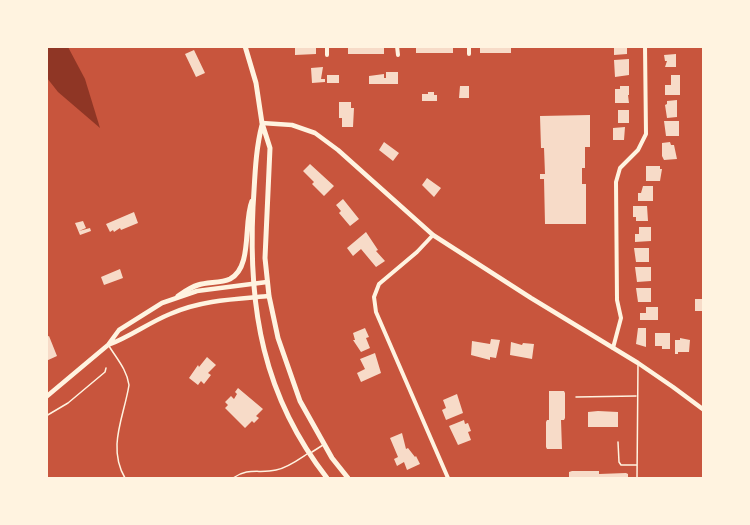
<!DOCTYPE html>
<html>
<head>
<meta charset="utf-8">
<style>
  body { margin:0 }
  #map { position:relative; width:750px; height:525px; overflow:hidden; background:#c8553d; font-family:Overpass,sans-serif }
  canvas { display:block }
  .frame { position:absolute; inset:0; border:48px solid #fff3e0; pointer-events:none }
</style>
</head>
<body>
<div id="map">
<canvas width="750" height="525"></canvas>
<div class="frame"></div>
</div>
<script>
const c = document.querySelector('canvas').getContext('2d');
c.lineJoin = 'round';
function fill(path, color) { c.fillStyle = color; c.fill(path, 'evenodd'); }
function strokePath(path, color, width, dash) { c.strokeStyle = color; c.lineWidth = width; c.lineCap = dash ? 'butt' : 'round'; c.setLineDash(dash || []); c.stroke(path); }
const water = new Path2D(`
  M 47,46 L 68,47 L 85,79 L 100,128 L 58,92 L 47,78 Z`);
const building = new Path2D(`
  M 295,46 L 316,46 L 316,54 L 295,55 Z
  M 348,46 L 384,46 L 384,54 L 348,54 Z
  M 416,46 L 453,46 L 453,53 L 416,53 Z
  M 480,46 L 511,46 L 511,53 L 480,53 Z
  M 614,46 L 627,46 L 627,54 L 614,55 Z
  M 194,50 L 205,73 L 196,77 L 185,54 Z
  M 676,54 L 676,67 L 665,67 L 667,61 L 665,61 L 664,55 Z
  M 629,59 L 629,75 L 615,77 L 614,60 Z
  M 323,67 L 321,79 L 325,79 L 325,82 L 312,83 L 311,68 Z
  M 386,72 L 398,72 L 398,84 L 369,84 L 369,76 L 384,74 L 384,78 L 386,78 Z
  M 327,75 L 339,75 L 339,83 L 327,83 Z
  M 671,75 L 680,75 L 680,95 L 665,95 L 665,85 L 671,85 Z
  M 460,86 L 469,86 L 469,98 L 459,98 Z
  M 620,86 L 629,86 L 629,95 L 628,95 L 629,103 L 615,103 L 615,89 L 620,89 Z
  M 428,92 L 434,92 L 434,95 L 437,95 L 437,101 L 422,101 L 422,94 L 428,94 Z
  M 677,100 L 677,117 L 667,118 L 665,105 L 667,104 L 667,101 Z
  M 339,102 L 351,102 L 351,108 L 354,108 L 353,127 L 342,127 L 342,118 L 339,118 Z
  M 618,110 L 629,110 L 629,123 L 618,123 Z
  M 590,115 L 590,147 L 585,147 L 585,168 L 582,168 L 582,184 L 586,184 L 586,224 L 545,224 L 544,179 L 540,179 L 540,174 L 545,174 L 544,148 L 541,148 L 540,116 Z
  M 664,121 L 679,121 L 679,136 L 666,136 Z
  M 625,127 L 624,140 L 613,140 L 613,128 Z
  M 384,142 L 399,153 L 393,161 L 379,150 Z
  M 670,142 L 671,145 L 674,145 L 677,159 L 664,160 L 662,156 L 662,143 Z
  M 310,164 L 334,186 L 324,196 L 312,184 L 314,182 L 303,171 Z
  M 646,166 L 660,166 L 660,169 L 662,169 L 660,181 L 646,181 Z
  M 427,178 L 441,188 L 434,197 L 422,185 Z
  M 643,186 L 653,186 L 653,201 L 638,201 L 638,193 L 641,193 Z
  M 343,199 L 359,219 L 350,226 L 339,213 L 341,211 L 336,205 Z
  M 633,206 L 647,206 L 648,221 L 636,221 L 636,217 L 633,217 Z
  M 134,212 L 138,223 L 121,230 L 120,228 L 114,232 L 113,230 L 110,232 L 106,224 Z
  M 83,221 L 86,228 L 79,231 L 90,228 L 91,231 L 80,235 L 75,223 Z
  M 639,227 L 651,227 L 651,241 L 635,242 L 635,234 L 639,234 Z
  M 366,232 L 378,250 L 376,251 L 385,261 L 376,267 L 361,249 L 353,256 L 347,248 Z
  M 634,248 L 649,248 L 649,262 L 636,262 Z
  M 635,267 L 651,267 L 651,281 L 637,282 Z
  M 120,269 L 123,278 L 104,285 L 101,277 Z
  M 636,288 L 651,288 L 651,302 L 638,302 Z
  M 695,299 L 703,299 L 703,311 L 695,311 Z
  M 646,307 L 658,307 L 658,320 L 640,320 L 640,313 L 646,313 Z
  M 365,328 L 369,337 L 366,338 L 370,348 L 361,352 L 353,340 L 355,340 L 353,333 Z
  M 638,328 L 646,328 L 646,347 L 636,344 Z
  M 655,333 L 670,333 L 670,349 L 662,349 L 662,346 L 655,346 Z
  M 49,336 L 57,356 L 46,361 L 46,337 Z
  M 680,338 L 690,340 L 689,352 L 678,352 L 678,354 L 675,354 L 675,340 L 680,340 Z
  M 491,339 L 500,340 L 496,358 L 490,357 L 490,360 L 471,355 L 472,341 L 490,344 Z
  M 511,342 L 522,345 L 523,343 L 534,344 L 532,359 L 510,355 Z
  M 375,353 L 381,373 L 361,382 L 357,373 L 365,369 L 360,359 Z
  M 207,357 L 216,365 L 208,373 L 211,375 L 204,384 L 201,381 L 198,385 L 189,378 L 198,365 L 199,367 Z
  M 238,388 L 263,409 L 256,416 L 259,418 L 254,423 L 252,421 L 245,428 L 225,408 L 228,405 L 225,402 L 231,396 L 234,399 L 237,394 L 235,392 Z
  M 549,391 L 564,391 L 565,393 L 565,418 L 564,420 L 561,420 L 562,449 L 547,449 L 546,447 L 546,422 L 547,420 L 549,420 Z
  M 457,394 L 463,413 L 446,420 L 442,410 L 446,408 L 443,400 Z
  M 598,411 L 618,412 L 618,427 L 588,427 L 588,412 Z
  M 464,420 L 465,424 L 468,423 L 471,431 L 468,432 L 471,440 L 458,445 L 449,426 Z
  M 402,433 L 406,449 L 408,448 L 415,457 L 416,456 L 420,464 L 407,470 L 404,462 L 397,466 L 394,459 L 398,457 L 390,438 Z
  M 572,471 L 599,471 L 599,474 L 626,473 L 628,474 L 628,478 L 569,478 L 569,472 Z`);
const path = new Path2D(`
  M 46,416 L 68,403 L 105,372 L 106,368`);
const service = new Path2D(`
  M 109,346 C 117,359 127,370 129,385 C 124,417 107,447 125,478
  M 576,397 L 636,396
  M 618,442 L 619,462 L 621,465 L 636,465
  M 312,452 L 323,445
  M 233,478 C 249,467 259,474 276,470 C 287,468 298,460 307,454
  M 637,478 L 638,364`);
const minor = new Path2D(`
  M 327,46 L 327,55
  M 397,46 L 398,55
  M 469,46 L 469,54
  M 433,235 L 417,252 L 379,284 L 374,297 L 376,312 L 448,478
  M 613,348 L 621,318 L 617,300 L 616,182 L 620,168 L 638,150 L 646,134 L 645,46`);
const tertiary = new Path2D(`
  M 262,123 L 292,125 L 315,133 L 338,150 L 433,235 L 531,298 L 638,363 L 673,387 L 704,410
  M 108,345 C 130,337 148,323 170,314 C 201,300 236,299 269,296
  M 46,397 L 108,345 L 119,330 L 162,303 L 197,291 L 267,282`);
const secondary = new Path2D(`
  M 245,46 L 256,83 L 262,123 L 270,148 L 265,258 L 269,296 L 278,338 L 300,401 L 332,458 L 348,478
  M 262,125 C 255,152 255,179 253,207 C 248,308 263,396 327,478
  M 178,296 C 184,292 191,287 198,285 C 208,282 221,283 230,279 C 253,267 243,223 252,201`);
fill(water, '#8f3625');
fill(building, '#f7dbc8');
strokePath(path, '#fff3e0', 1.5);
strokePath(service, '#fff3e0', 1.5);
strokePath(minor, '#fff3e0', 4);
strokePath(tertiary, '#fff3e0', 4.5);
strokePath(secondary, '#fff3e0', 5);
</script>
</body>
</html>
